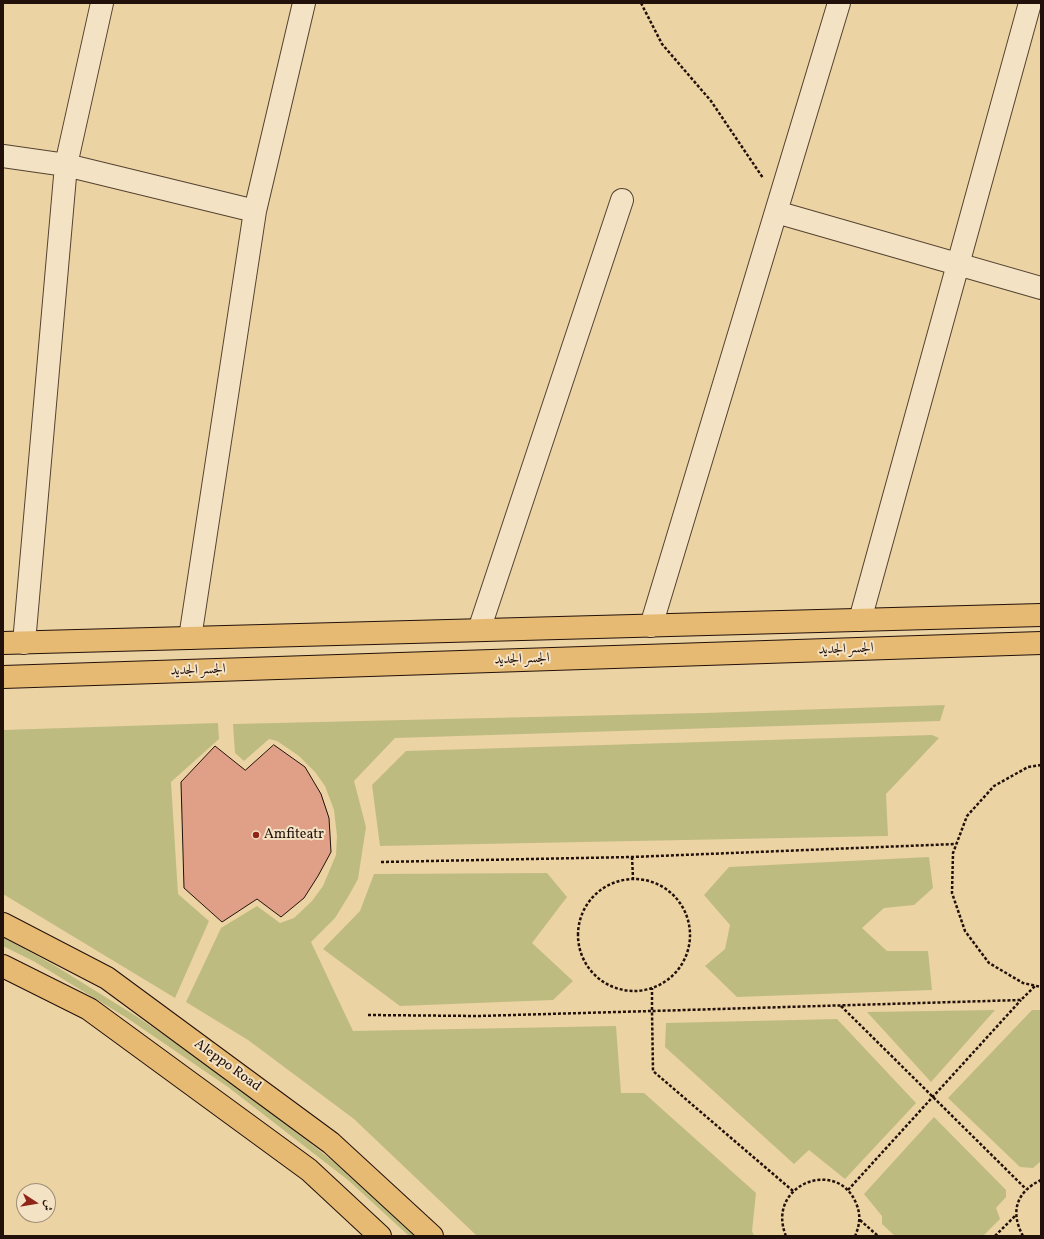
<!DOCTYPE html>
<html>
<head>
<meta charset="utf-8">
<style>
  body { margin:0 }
  #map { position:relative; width:1044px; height:1239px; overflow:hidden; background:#ecd3a3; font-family:Vollkorn,Amiri,serif }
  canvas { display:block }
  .frame { position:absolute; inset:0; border:4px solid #22110b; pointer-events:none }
  .north { position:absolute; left:16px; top:1183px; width:40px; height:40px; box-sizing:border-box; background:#f3e2c3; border:1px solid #9f8e79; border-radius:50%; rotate:102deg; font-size:11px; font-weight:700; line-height:16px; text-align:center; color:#22110b }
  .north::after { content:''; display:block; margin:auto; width:14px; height:18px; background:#8f2418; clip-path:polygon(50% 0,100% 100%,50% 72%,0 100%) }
</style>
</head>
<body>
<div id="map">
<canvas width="1044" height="1239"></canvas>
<div class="frame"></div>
<div class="north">ش</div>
</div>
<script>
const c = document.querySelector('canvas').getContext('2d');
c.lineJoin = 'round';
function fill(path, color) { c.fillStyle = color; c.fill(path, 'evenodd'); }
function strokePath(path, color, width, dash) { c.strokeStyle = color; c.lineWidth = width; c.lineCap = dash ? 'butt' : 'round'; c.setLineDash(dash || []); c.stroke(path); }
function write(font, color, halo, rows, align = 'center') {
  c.font = font + ' Vollkorn,Amiri,serif'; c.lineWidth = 4; c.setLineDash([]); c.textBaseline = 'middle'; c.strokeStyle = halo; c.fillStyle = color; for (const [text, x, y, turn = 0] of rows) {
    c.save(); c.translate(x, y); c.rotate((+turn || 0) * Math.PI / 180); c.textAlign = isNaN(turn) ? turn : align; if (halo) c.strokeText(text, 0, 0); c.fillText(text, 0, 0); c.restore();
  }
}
const green = new Path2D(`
  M 945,705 L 940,721 L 395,738 L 354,781 L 366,827 L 358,879 L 348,897 L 335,918 L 311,942 L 353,1031 L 616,1026 L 621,1093 L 644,1093 L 756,1193 L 752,1231 L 754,1236 L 477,1236 L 354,1119 L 248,1040 L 186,1002 L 221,928 L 257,906 L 280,923 L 294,918 L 312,901 L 323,886 L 336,855 L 337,836 L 334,810 L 325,786 L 315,772 L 299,756 L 277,741 L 269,739 L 244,761 L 235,753 L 233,724 L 704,713 Z
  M 218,723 L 219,739 L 171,782 L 178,894 L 209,921 L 175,998 L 3,894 L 3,730 Z
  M 932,735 L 939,738 L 886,794 L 888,836 L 380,846 L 372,785 L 406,751 Z
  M 929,857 L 933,888 L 914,905 L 884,908 L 862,928 L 887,951 L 928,951 L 932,990 L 737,997 L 705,966 L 725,949 L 730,925 L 704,895 L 729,867 Z
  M 547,873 L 567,897 L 532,943 L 573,981 L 553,1000 L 400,1006 L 323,949 L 360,911 L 374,874 Z
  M 3,937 L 57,967 L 136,1016 L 234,1083 L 368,1189 L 418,1236 L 409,1236 L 348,1180 L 228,1087 L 127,1018 L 35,962 L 3,946 Z
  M 995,1010 L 931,1082 L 867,1012 Z
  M 1032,1010 L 1041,1010 L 1041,1161 L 1033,1168 L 1020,1167 L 948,1098 Z
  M 837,1019 L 916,1103 L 845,1179 L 809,1150 L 794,1164 L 665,1047 L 666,1023 Z
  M 934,1117 L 1006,1190 L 1006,1197 L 996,1208 L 1000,1219 L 983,1236 L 895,1236 L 882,1224 L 882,1216 L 864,1194 Z`);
const building = new Path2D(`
  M 274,745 L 305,767 L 321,794 L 329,818 L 331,852 L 318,876 L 304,898 L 281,917 L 257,899 L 222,922 L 184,888 L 181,782 L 215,746 L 245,770 Z`);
const path = new Path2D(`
  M 641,3 L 662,44 L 711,101 L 763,178
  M 1041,765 L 1028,767 L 994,786 L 967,816 L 953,853 L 952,893 L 965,931 L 989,963 L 1023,983 L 1041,987
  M 632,857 L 633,878
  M 381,862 L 632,857 L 956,844
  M578 935a56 56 0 1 1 112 0a56 56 0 1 1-112 0Z
  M 841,1006 L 1026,1189
  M 368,1015 L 478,1016 L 652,1011 L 652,988
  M 848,1190 L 1021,1000
  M 793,1191 L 653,1071 L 652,1011 L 1021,1000 L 1035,986
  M 860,1220 L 878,1236
  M 786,1236 C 765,1185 837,1157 856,1203 C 861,1214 860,1225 855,1236
  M 995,1236 L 1016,1215
  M 1023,1236 C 1010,1212 1016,1192 1041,1180`);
const minor = new Path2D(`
  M 3,156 L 66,165 L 255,211
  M 776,212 L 1041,288
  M 860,620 L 1030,3
  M 651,626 L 839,3
  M 479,630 L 622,200
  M 190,638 L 255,211 L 304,3
  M 24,643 L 66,165 L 102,3`);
const major = new Path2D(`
  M 3,643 L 1041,615
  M 3,677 L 1041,643
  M 3,924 L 107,978 L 331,1143 L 432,1236
  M 3,966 L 89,1009 L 309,1170 L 380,1236`);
const markers = [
  [256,835,4,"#8f2418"]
];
const streetNames = [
  ["الجسر الجديد",846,650,-2],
  ["الجسر الجديد",522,660,-2],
  ["الجسر الجديد",198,671,-2],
  ["Aleppo Road",227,1066,36]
];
const poiNames = [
  ["Amfiteatr",264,835]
];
fill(green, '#bebb81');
fill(building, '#e0a087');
strokePath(building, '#22110b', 1);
strokePath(minor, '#544231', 24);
strokePath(major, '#22110b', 24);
strokePath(path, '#22110b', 2.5, [3, 2]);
strokePath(minor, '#f3e2c3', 22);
strokePath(major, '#e6ba72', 22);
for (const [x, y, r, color] of markers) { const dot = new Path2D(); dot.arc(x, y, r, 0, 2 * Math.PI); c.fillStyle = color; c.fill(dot); strokePath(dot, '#f3e2c3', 1.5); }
write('14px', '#22110b', '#f3e2c3', streetNames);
write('14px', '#22110b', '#f3e2c3', poiNames, 'left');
</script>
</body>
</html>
